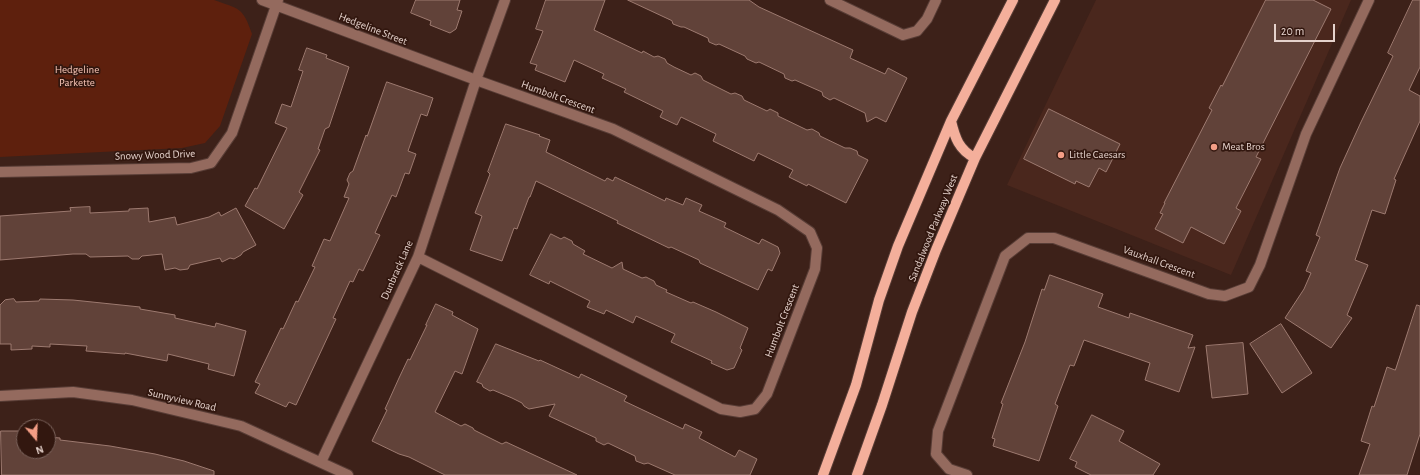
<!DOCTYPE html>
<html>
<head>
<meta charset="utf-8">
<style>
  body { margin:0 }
  #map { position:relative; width:1420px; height:475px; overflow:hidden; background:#3d2119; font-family:"Alegreya Sans",sans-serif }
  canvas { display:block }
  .north { position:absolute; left:16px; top:419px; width:40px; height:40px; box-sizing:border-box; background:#32170f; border:1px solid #7a625b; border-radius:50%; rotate:161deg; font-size:11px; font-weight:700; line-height:16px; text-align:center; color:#e5d2cc }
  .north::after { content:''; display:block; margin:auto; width:14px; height:18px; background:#f49e86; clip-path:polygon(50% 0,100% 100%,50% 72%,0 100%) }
  .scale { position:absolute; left:1274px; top:24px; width:61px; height:18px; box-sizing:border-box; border:2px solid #e5d2cc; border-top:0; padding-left:5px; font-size:12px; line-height:14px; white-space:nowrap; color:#e5d2cc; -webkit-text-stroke:3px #32170f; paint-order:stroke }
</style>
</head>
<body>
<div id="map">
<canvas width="1420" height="475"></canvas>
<div class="north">N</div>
<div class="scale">20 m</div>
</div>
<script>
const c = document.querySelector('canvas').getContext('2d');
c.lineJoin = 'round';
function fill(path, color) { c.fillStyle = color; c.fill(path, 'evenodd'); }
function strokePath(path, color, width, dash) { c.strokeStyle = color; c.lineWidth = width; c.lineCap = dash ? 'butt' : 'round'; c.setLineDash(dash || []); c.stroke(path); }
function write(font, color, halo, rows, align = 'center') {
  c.font = font + ' "Alegreya Sans",sans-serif'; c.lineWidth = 3.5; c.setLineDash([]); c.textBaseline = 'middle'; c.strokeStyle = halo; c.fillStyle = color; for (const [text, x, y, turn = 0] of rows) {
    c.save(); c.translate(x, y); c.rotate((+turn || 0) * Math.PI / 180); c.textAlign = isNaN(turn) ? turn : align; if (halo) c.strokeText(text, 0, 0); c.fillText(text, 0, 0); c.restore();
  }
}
const built = new Path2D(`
  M 1096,0 L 1351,0 L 1231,275 L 1007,185 Z`);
const green = new Path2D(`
  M 0,0 L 214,0 C 239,9 243,7 252,34 L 220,126 L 205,143 L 182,148 L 0,157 Z`);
const building = new Path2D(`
  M 416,0 L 460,0 L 457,10 L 462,11 L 456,29 L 450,33 L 430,25 L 431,21 L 411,13 Z
  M 546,0 L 605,0 L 594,30 L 642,53 L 643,51 L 654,57 L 658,56 L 665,59 L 667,63 L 674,67 L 691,75 L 695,73 L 701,76 L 703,80 L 731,94 L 735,93 L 742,96 L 744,100 L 767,111 L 770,109 L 778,113 L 778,116 L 807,130 L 812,129 L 819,133 L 820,136 L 845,148 L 850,148 L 857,151 L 858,155 L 868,160 L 846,203 L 808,184 L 807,186 L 789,177 L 793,170 L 758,153 L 754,161 L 713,141 L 716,134 L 681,117 L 677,125 L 660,117 L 663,111 L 624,92 L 626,89 L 602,78 L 604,74 L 574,60 L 565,82 L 535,70 L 537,65 L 530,63 L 543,31 L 536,29 Z
  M 628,0 L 749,0 L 759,7 L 853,50 L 850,58 L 885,74 L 888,68 L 907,78 L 886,122 L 876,117 L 867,122 L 865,113 L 834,98 L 830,100 L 823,96 L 822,92 L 795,80 L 792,81 L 785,78 L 784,74 L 759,62 L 756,63 L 747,59 L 745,56 L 719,44 L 716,45 L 709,42 L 708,38 L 684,27 L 681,27 L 673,24 L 672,21 Z
  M 1266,0 L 1313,0 L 1331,9 L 1256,157 L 1261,159 L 1236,208 L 1241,211 L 1224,244 L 1191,227 L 1183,243 L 1155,229 L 1163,214 L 1160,213 L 1165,203 L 1164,203 L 1212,110 L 1209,108 L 1221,85 L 1222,86 Z
  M 1413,0 L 1420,0 L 1420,67 L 1409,90 L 1420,96 L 1420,121 L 1394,179 L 1396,180 L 1385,214 L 1372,210 L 1355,260 L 1368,265 L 1347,315 L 1352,318 L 1331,348 L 1285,318 L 1304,289 L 1311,273 L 1306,271 L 1320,237 L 1316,235 L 1340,168 L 1361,122 L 1393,56 L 1388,53 Z
  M 307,48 L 327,55 L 326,58 L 349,67 L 329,127 L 325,129 L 318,149 L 320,150 L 299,192 L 303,195 L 284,229 L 245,206 L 255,188 L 257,189 L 287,128 L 275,123 L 282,104 L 291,107 L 303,71 L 299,70 Z
  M 387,82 L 433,98 L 427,116 L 421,114 L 408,151 L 416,154 L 409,174 L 405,173 L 396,197 L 392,195 L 375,233 L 380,235 L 363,271 L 359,269 L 353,282 L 350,281 L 333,318 L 336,319 L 296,405 L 289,402 L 286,407 L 255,393 L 260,384 L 255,382 L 281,328 L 283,329 L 296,301 L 298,302 L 315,267 L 312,266 L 324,239 L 330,241 L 349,198 L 344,197 L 349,184 L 347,180 L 350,173 L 353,171 L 366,135 L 367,136 Z
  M 1049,109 L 1120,144 L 1106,172 L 1099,168 L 1089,187 L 1076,181 L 1075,184 L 1024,159 Z
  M 506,124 L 540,135 L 539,136 L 550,140 L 546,152 L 605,181 L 607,178 L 613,181 L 615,177 L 665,201 L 666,198 L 683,205 L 686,198 L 702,205 L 699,211 L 726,223 L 724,227 L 759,244 L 762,239 L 778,247 L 780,253 L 772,271 L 768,269 L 758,290 L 700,263 L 699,260 L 671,247 L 669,248 L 617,223 L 618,221 L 536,181 L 530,197 L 529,197 L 517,229 L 514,228 L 502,261 L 470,250 L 482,216 L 475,213 L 490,174 L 488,172 Z
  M 90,207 L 90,213 L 129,211 L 129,209 L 148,208 L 149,222 L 175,217 L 177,225 L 209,217 L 219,212 L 221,216 L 236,208 L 256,245 L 243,252 L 241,255 L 234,259 L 230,258 L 222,262 L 220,258 L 190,265 L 188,269 L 180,270 L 175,268 L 165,270 L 162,254 L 142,256 L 139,259 L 132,259 L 128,256 L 90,257 L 86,254 L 73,254 L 0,260 L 0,216 L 71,211 L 70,208 Z
  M 551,234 L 561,239 L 564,237 L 572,241 L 573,244 L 585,251 L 583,254 L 612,268 L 622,262 L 623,269 L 642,278 L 646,277 L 654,281 L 656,285 L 667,290 L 666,292 L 691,303 L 693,302 L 716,312 L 748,328 L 740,348 L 742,350 L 734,368 L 727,370 L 711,363 L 712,361 L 671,342 L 675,334 L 636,316 L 633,323 L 606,310 L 604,314 L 587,307 L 590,301 L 550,281 L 549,284 L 530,275 Z
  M 1050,275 L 1103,294 L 1098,307 L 1129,318 L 1130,313 L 1193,335 L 1188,348 L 1195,347 L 1179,392 L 1145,380 L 1150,363 L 1084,340 L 1074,366 L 1070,365 L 1055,404 L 1058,406 L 1039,461 L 993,446 L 995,439 L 992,438 L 1003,404 L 1001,403 L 1025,342 L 1042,289 L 1044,290 Z
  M 14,299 L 16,302 L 39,301 L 40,299 L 73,300 L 140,307 L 140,309 L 175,315 L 175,318 L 215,327 L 216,323 L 246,331 L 234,376 L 208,369 L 209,364 L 168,354 L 167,361 L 125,353 L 125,354 L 86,351 L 87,346 L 50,344 L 50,347 L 32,346 L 32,349 L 11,350 L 11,344 L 0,344 L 0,305 L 5,300 Z
  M 436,304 L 453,312 L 452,315 L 478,329 L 462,374 L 455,371 L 435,412 L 461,426 L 465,424 L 473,428 L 474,430 L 502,444 L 506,442 L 577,475 L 445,475 L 409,457 L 399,454 L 372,441 L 387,410 L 385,409 L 399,378 L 408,359 L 410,360 L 427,325 L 426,325 Z
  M 1417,305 L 1420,306 L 1420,434 L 1407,475 L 1359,475 L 1370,444 L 1361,441 L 1372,406 L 1374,407 L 1387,367 L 1395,370 Z
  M 1281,324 L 1312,373 L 1282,393 L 1250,344 Z
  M 1243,343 L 1248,394 L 1212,398 L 1206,346 Z
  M 496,344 L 539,361 L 540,360 L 579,378 L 581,374 L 627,396 L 624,401 L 683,429 L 685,424 L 702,432 L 699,438 L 735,457 L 739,450 L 757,459 L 750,475 L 675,475 L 648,463 L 644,464 L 636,461 L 635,456 L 608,443 L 604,445 L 596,441 L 596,438 L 549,416 L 555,404 L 529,409 L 524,406 L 522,403 L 512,398 L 493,390 L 490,391 L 483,387 L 482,384 L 477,382 Z
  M 1092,415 L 1124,431 L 1119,441 L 1160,464 L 1153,475 L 1091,475 L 1075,467 L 1077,462 L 1070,459 Z
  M 1,431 L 21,431 L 21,435 L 24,436 L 24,451 L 48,451 L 48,437 L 60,438 L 60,440 L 110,446 L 155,454 L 184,461 L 214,471 L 214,475 L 2,475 Z`);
const minor = new Path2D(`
  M 262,0 L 476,80 L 613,129 L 778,210 L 810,232 L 817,248 L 815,269 L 767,394 L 755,409 L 740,412 L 721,409 L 418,257
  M 830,0 L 903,35 L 917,31 L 927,19 L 936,0
  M 0,172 L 191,168 L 211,163 L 232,133 L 278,0
  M 0,396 L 73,392 L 132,400 L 241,426 L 348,475
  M 321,462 L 418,257 L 476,80 L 505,0
  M 967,475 L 949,469 L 936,454 L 938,431 L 1005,256 L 1028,238 L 1054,238 L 1209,294 L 1225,296 L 1249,287 L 1260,265 L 1306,134 L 1369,0`);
const major = new Path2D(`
  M 951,121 C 955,138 959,150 975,158
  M 823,475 L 856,385 L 879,300 L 898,246 L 951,121 L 1013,0
  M 857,475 L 882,405 L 912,312 L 936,250 L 975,158 L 1055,0`);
const markers = [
  [1214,147,4,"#f49e86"],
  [1061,155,4,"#f49e86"]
];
const streetNames = [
  ["Hedgeline Street",373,29,21],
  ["Humbolt Crescent",558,97,20],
  ["Snowy Wood Drive",155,155,-2],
  ["Sandalwood Parkway West",933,228,-68],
  ["Vauxhall Crescent",1159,262,20],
  ["Dunbrack Lane",397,270,-66],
  ["Humbolt Crescent",782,321,-69],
  ["Sunnyview Road",182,400,13]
];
const parkNames = [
  ["Hedgeline",77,70],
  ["Parkette",77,83]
];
const poiNames = [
  ["Meat Bros",1222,147],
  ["Little Caesars",1069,155]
];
fill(built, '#4a271d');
fill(green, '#5e200d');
fill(building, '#614239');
strokePath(building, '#9d7a70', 1);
strokePath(minor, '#583d36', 12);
strokePath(major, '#583d36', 12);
strokePath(minor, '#946a5e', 10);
strokePath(major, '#f4af9b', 10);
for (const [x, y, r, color] of markers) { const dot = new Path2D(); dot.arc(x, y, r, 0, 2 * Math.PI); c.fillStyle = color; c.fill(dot); strokePath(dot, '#32170f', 1.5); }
write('11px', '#e5d2cc', '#32170f', streetNames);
write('11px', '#fbc8b9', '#32170f', parkNames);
write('11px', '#e5d2cc', '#32170f', poiNames, 'left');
</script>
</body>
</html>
